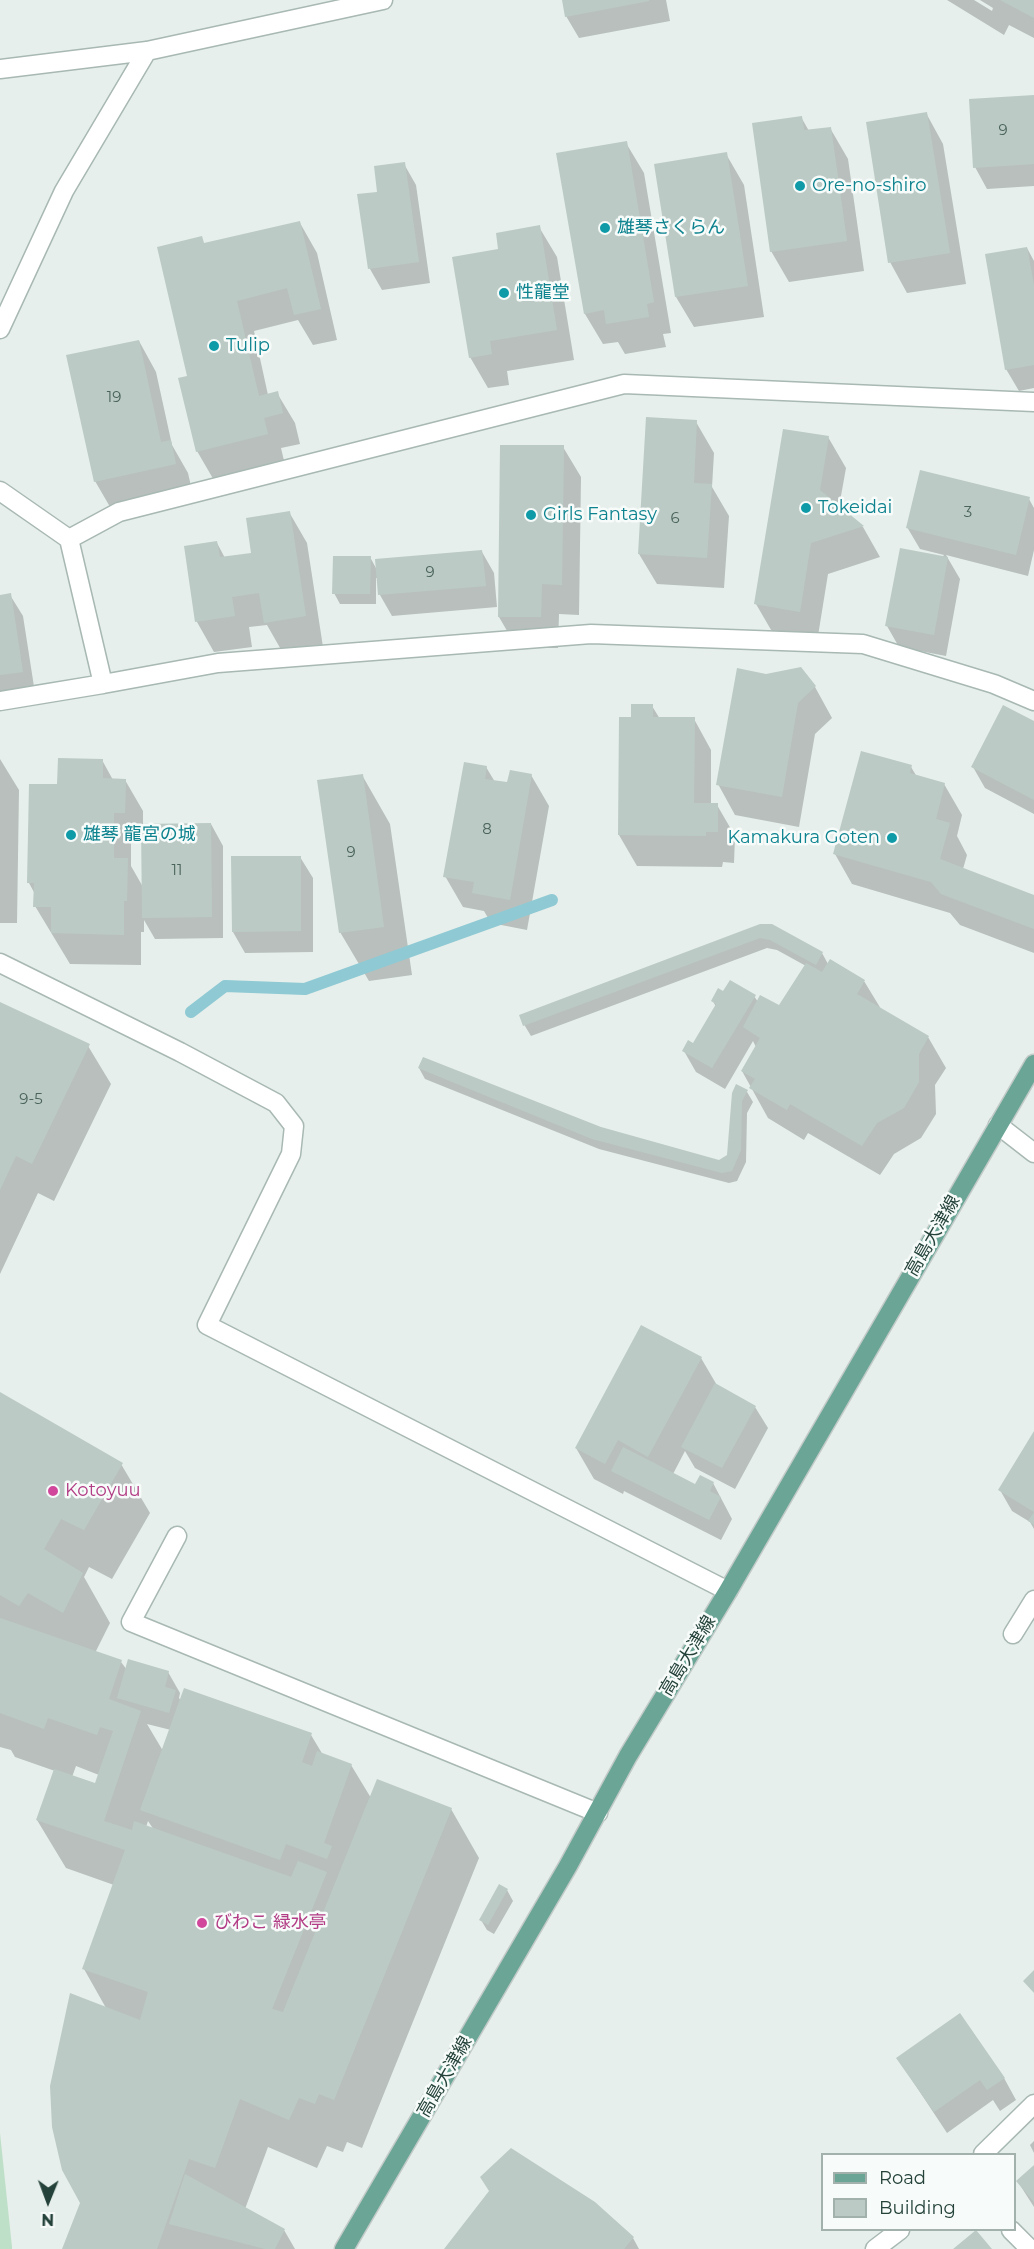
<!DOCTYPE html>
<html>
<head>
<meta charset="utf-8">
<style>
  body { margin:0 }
  #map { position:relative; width:1034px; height:2249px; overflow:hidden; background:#e6efeb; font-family:Montserrat,sans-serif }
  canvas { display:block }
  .legend { position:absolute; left:821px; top:2153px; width:195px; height:78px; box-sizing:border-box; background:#f7fbf9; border:2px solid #a3b1ad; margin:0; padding:8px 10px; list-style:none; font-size:18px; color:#24423a }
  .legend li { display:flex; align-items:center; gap:12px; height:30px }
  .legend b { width:30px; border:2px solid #a3b1ad }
  .north { position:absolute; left:18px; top:2171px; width:60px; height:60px; -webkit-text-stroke:4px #f7fbf9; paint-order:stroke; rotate:181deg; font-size:16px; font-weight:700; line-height:24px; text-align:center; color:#24423a }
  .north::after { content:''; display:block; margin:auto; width:21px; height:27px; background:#24423a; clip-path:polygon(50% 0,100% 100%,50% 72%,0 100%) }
</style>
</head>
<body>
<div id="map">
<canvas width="1034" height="2249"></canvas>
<ul class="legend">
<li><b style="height:8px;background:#6aa596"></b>Road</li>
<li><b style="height:16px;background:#bbcac4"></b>Building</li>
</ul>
<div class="north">N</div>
</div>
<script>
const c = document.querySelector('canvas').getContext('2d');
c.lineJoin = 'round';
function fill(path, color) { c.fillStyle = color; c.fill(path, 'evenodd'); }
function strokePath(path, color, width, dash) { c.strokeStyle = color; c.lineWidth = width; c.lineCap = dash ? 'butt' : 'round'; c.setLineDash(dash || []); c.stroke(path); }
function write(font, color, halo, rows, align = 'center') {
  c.font = font + ' Montserrat,"Noto Sans JP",sans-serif'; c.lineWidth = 5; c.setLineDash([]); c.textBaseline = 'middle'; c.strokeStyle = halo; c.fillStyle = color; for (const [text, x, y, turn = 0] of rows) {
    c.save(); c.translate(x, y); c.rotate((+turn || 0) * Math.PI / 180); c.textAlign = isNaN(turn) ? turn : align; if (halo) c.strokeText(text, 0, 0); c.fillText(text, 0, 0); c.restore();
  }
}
const green = new Path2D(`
  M 0,2133 L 12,2247 L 12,2249 L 0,2249 Z`);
const shadow = new Path2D(`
  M 563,0 L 666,0 L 670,21 L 579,38 L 566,16 Z
  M 947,0 L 974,0 L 992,11 L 993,8 L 980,0 L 1034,0 L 1034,38 L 1009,25 L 1004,35 Z
  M 1034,97 L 1034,186 L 987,189 L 975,167 Z
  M 926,113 L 943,144 L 966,284 L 907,293 L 890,262 Z
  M 801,117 L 809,131 L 830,128 L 848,159 L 864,271 L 789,282 L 771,251 Z
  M 626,143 L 644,173 L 671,333 L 663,334 L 666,347 L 625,354 L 618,342 L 603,344 L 585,314 Z
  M 726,154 L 744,185 L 764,317 L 694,327 L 676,297 Z
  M 404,164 L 416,185 L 430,283 L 382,290 L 370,269 L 379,193 Z
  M 300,223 L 317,253 L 337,340 L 313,345 L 298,320 L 254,331 L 268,395 L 277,393 L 295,423 L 300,444 L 281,448 L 285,465 L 215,482 L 197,451 L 189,378 L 205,245 Z
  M 539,227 L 557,257 L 574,360 L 507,371 L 509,385 L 488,388 L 470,357 L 500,250 Z
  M 1027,248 L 1034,261 L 1034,388 L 1019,391 L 1006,369 Z
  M 139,341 L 156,372 L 172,445 L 188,473 L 193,495 L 113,512 L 95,481 Z
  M 696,422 L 714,453 L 712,487 L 729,516 L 724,588 L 657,584 L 639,554 Z
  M 828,437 L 846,468 L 839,507 L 863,527 L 880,557 L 828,574 L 817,642 L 774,635 L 756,604 Z
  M 563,447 L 581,477 L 579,615 L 559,614 L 558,648 L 517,648 L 499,617 Z
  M 1029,499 L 1034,508 L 1034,550 L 1028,576 L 946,555 L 960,579 L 946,656 L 899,647 L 887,626 L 944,555 L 920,549 L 907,527 Z
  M 289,512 L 307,543 L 323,647 L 283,653 L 267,625 L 249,627 L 252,647 L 214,652 L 197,622 L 186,547 L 217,543 L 225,558 L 253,554 Z
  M 482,552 L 494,573 L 497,607 L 392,616 L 380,595 L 378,578 L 376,578 L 376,604 L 340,604 L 334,593 L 370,557 L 377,570 Z
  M 10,595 L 23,616 L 35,693 L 0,698 L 0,596 Z
  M 800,668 L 815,687 L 832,718 L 815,734 L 799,827 L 735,815 L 718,784 Z
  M 652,706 L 660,719 L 694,719 L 711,750 L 711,805 L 717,805 L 735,836 L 734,863 L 723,862 L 722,867 L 637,866 L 619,835 L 621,718 L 632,718 Z
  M 1034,723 L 1034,814 L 985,788 L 973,767 Z
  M 0,759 L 19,790 L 17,923 L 0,923 Z
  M 102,760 L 113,780 L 125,780 L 143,811 L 143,825 L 211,824 L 223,846 L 223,938 L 155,939 L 144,920 L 144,932 L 141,932 L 141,965 L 70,964 L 35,906 L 35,894 L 29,883 L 59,786 ZM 131,843 L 143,843 L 143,887 L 131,866 Z
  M 486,767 L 495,782 L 508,784 L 531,775 L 549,806 L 527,930 L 491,923 L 484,911 L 463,907 L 445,876 Z
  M 911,767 L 917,777 L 944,784 L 962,815 L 957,836 L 967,855 L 963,869 L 1034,896 L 1034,953 L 960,925 L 950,913 L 852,884 L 835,854 Z
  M 362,775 L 390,824 L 412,975 L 369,981 L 340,932 Z
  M 300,857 L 313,878 L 313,952 L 245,953 L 233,932 Z
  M 760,925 L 822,953 L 828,964 L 864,981 L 881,1009 L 928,1037 L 946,1068 L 935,1085 L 936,1114 L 921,1138 L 894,1154 L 880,1175 L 808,1133 L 804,1140 L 768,1118 L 742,1071 L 756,1047 L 753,1041 L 725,1089 L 696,1072 L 684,1051 L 693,1045 L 716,1007 L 713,1001 L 754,996 L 758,1002 L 779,1007 L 806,966 L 777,950 L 767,948 L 531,1036 L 525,1026 L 521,1016 Z
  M 0,1003 L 88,1046 L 111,1084 L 54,1201 L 38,1193 L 0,1274 Z
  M 419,1068 L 600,1128 L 719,1161 L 729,1156 L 734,1093 L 747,1092 L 753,1102 L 747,1113 L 746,1162 L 737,1181 L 729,1183 L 599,1149 L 425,1079 Z
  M 701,1358 L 718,1387 L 755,1407 L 768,1428 L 735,1489 L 695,1468 L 685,1451 L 673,1474 L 695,1486 L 713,1483 L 732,1519 L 721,1540 L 624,1491 L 623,1494 L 594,1479 L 576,1448 Z
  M 0,1394 L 121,1464 L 150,1513 L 112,1579 L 89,1567 L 84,1577 L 110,1623 L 95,1653 L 121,1662 L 127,1670 L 168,1672 L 180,1693 L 179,1698 L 181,1701 L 311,1735 L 323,1755 L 351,1765 L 371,1798 L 451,1809 L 479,1858 L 362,2148 L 347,2142 L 343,2152 L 327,2146 L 317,2168 L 268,2147 L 245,2209 L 284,2230 L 295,2249 L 64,2249 L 82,2203 L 106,2008 L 84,1969 L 114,1885 L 66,1868 L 37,1820 L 55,1771 L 15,1757 L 11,1750 L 0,1747 ZM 147,1724 L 171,1730 L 163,1751 ZM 76,1766 L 99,1775 L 96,1785 L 72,1777 ZM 148,1821 L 154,1830 L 146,1827 Z
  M 1034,1433 L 1034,1529 L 1030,1522 L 1012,1511 L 1000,1490 Z
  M 507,1890 L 513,1901 L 494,1934 L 487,1930 L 481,1920 Z
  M 898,2059 L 1004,2078 L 1016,2100 L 1000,2111 L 993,2100 L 947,2133 Z
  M 1034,2141 L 1034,2153 L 1030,2145 Z
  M 1034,2167 L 1034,2207 L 1018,2182 Z
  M 490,2192 L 633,2238 L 639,2249 L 446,2249 Z`);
const stream = new Path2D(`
  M 191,1012 L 225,986 L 305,989 L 552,900`);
const building = new Path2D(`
  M 562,0 L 649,0 L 649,1 L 565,17 Z
  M 1000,0 L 1034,0 L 1034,18 Z
  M 1034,95 L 1034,164 L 973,168 L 969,99 Z
  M 927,112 L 950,253 L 888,263 L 866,122 Z
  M 802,116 L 804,130 L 831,127 L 847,241 L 770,252 L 752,123 Z
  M 627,141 L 654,302 L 647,304 L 649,317 L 606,324 L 604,310 L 584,314 L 556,153 Z
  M 727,152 L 748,286 L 675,297 L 654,164 Z
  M 405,162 L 419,262 L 368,269 L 357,194 L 377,192 L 374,166 Z
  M 300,221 L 321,309 L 294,315 L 287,288 L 237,301 L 259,396 L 278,391 L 283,413 L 264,418 L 268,434 L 196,452 L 178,378 L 187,376 L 157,247 L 202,236 L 204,243 Z
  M 540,225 L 557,330 L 490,341 L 492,354 L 469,358 L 452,257 L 498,249 L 496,233 Z
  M 1027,247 L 1034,285 L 1034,365 L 1005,370 L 985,254 Z
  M 139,340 L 161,442 L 171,440 L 176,464 L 94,482 L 66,355 Z
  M 646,417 L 697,420 L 694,483 L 712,484 L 707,558 L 638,554 Z
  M 783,429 L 829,436 L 820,490 L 864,526 L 811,543 L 800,612 L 754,604 Z
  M 500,445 L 564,445 L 562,585 L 542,584 L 541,617 L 498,617 Z
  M 920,470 L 1030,497 L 1016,555 L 906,528 Z
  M 290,511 L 306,616 L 264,623 L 259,593 L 232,597 L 235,616 L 195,622 L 184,546 L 217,541 L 220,557 L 251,553 L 246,518 Z
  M 900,548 L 948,557 L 934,635 L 885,626 Z
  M 482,550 L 486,586 L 378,595 L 375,559 Z
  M 333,556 L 371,556 L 370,594 L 332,594 Z
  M 11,593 L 23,672 L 0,675 L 0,595 Z
  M 801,667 L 816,686 L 798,703 L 782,797 L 716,785 L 737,668 L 766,674 Z
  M 631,704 L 653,704 L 653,717 L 695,717 L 694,803 L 718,803 L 718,832 L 706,832 L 706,836 L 618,835 L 619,717 L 631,717 Z
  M 1003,705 L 1034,721 L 1034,800 L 971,767 Z
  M 861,751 L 912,765 L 910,773 L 945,783 L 936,819 L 950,823 L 940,859 L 1034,895 L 1034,929 L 941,894 L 931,882 L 833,854 Z
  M 58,758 L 103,759 L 103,778 L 126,779 L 125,813 L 114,813 L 114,858 L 128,858 L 127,901 L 124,901 L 124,935 L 51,933 L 51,907 L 33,907 L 34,883 L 27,883 L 29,784 L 57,784 Z
  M 464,762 L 487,766 L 485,779 L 507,782 L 510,770 L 532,774 L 510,900 L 472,893 L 474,882 L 443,877 Z
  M 363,774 L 384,927 L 339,933 L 317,780 Z
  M 211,823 L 212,917 L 142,918 L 141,824 Z
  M 231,856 L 301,856 L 301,931 L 232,932 Z
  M 760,924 L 772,924 L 823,952 L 816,965 L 770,940 L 760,938 L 523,1026 L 519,1015 Z
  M 830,959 L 865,980 L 857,994 L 929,1036 L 919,1054 L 919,1082 L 904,1108 L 877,1123 L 862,1146 L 790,1104 L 787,1110 L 749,1088 L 755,1079 L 741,1071 L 760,1038 L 743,1027 L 760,995 L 779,1005 L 806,963 L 822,972 Z
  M 730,980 L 756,995 L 712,1068 L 682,1051 L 688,1040 L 693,1043 L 716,1004 L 711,1001 L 718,988 L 723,991 Z
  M 0,1002 L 90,1044 L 32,1164 L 16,1156 L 0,1190 Z
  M 423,1057 L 601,1127 L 719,1160 L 727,1155 L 732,1093 L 736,1084 L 748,1090 L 742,1101 L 741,1150 L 732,1171 L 722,1173 L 592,1139 L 418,1068 Z
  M 641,1325 L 702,1357 L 648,1457 L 618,1440 L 605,1464 L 575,1448 Z
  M 715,1383 L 756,1406 L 722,1468 L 681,1447 Z
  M 0,1392 L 123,1463 L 84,1530 L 61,1519 L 44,1549 L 83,1573 L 63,1613 L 28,1593 L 19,1606 L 0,1595 Z
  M 1034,1431 L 1034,1525 L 1028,1521 L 1034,1512 L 998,1490 Z
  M 623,1447 L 695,1484 L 700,1475 L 714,1482 L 710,1491 L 721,1497 L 709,1520 L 611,1471 Z
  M 0,1618 L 122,1660 L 109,1699 L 141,1711 L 104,1821 L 132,1830 L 134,1821 L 291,1877 L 298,1861 L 327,1872 L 272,2009 L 283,2012 L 377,1779 L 452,1808 L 334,2100 L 319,2094 L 315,2104 L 299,2098 L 289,2120 L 240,2099 L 215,2168 L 189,2159 L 157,2249 L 62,2249 L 80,2203 L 62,2170 L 52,2127 L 50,2086 L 70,1993 L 140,2020 L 148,1992 L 82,1969 L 125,1850 L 36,1820 L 54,1769 L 95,1783 L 113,1731 L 100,1727 L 97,1735 L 48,1718 L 44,1729 L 0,1713 Z
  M 128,1659 L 169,1671 L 165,1687 L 176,1690 L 169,1713 L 117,1698 Z
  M 184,1688 L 312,1733 L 302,1762 L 312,1766 L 317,1751 L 352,1764 L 324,1843 L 332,1846 L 327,1859 L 286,1844 L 280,1860 L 140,1810 Z
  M 499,1884 L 508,1889 L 488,1925 L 479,1920 Z
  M 1034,1970 L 1034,1993 L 1023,1981 Z
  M 960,2013 L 1005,2078 L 987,2090 L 980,2080 L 934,2112 L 896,2058 Z
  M 511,2148 L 595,2202 L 634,2237 L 624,2249 L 444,2249 L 489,2191 L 480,2177 Z
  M 1034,2165 L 1034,2202 L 1016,2181 Z
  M 185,2174 L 285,2229 L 275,2249 L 265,2249 L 169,2224 Z
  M 976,2230 L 992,2249 L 953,2249 Z`);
const minor = new Path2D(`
  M 0,69 L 147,51 L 383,0
  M 0,329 L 64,191 L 147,51
  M 1034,402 L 624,384 L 119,512 L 69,539 L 103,684 L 218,663 L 591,634 L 863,644 L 994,684 L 1034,701
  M 0,491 L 69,539
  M 0,701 L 103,684
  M 0,963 L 180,1052 L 276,1103 L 294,1126 L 291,1154 L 207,1325 L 728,1591
  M 998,1125 L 1034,1153
  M 177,1536 L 131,1622 L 598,1813
  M 1013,1634 L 1034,1600
  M 983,2154 L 1034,2104
  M 1011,2230 L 1030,2249
  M 875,2249 L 900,2230`);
const major = new Path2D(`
  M 344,2249 L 568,1866 L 628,1756 L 728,1591 L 1034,1064`);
const markers = [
  [800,186,6,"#0f9aa8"],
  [605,228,6,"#0f9aa8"],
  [504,293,6,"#0f9aa8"],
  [214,346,6,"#0f9aa8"],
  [806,508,6,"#0f9aa8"],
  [531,515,6,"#0f9aa8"],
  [71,835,6,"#0f9aa8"],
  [892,838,6,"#0f9aa8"],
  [53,1491,6,"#d1479c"],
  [202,1923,6,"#d1479c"]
];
const numberNames = [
  ["9",1003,131],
  ["19",114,398],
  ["3",968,513],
  ["6",675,519],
  ["9",430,573],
  ["8",487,830],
  ["9",351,853],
  ["11",177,871],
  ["9-5",31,1100]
];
const cultureNames = [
  ["Ore-no-shiro",812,186],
  ["雄琴さくらん",617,228],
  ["性龍堂",516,293],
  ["Tulip",226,346],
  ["Tokeidai",818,508],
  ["Girls Fantasy",543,515],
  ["雄琴 龍宮の城",83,835],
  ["Kamakura Goten",880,838,"right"]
];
const streetNames = [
  ["高島大津線",933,1236,-60],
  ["高島大津線",688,1656,-59],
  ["高島大津線",445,2077,-60]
];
const hotelNames = [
  ["Kotoyuu",65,1491],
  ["びわこ 緑水亭",214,1923]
];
fill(green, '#bfe0c8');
fill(shadow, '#0003');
strokePath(stream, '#8ec9d4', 12);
fill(building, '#bbcac4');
strokePath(minor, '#a8b8b2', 21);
strokePath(major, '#c2cac8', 21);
strokePath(minor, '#fff', 18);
strokePath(major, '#6aa596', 18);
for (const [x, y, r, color] of markers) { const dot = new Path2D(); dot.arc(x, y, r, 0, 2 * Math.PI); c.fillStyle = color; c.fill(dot); strokePath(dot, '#f7fbf9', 2); }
write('15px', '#4a645c', null, numberNames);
write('18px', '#0d838f', '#f7fbf9', cultureNames, 'left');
write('18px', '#24423a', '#f7fbf9', streetNames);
write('18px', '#b23c85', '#f7fbf9', hotelNames, 'left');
</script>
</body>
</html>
